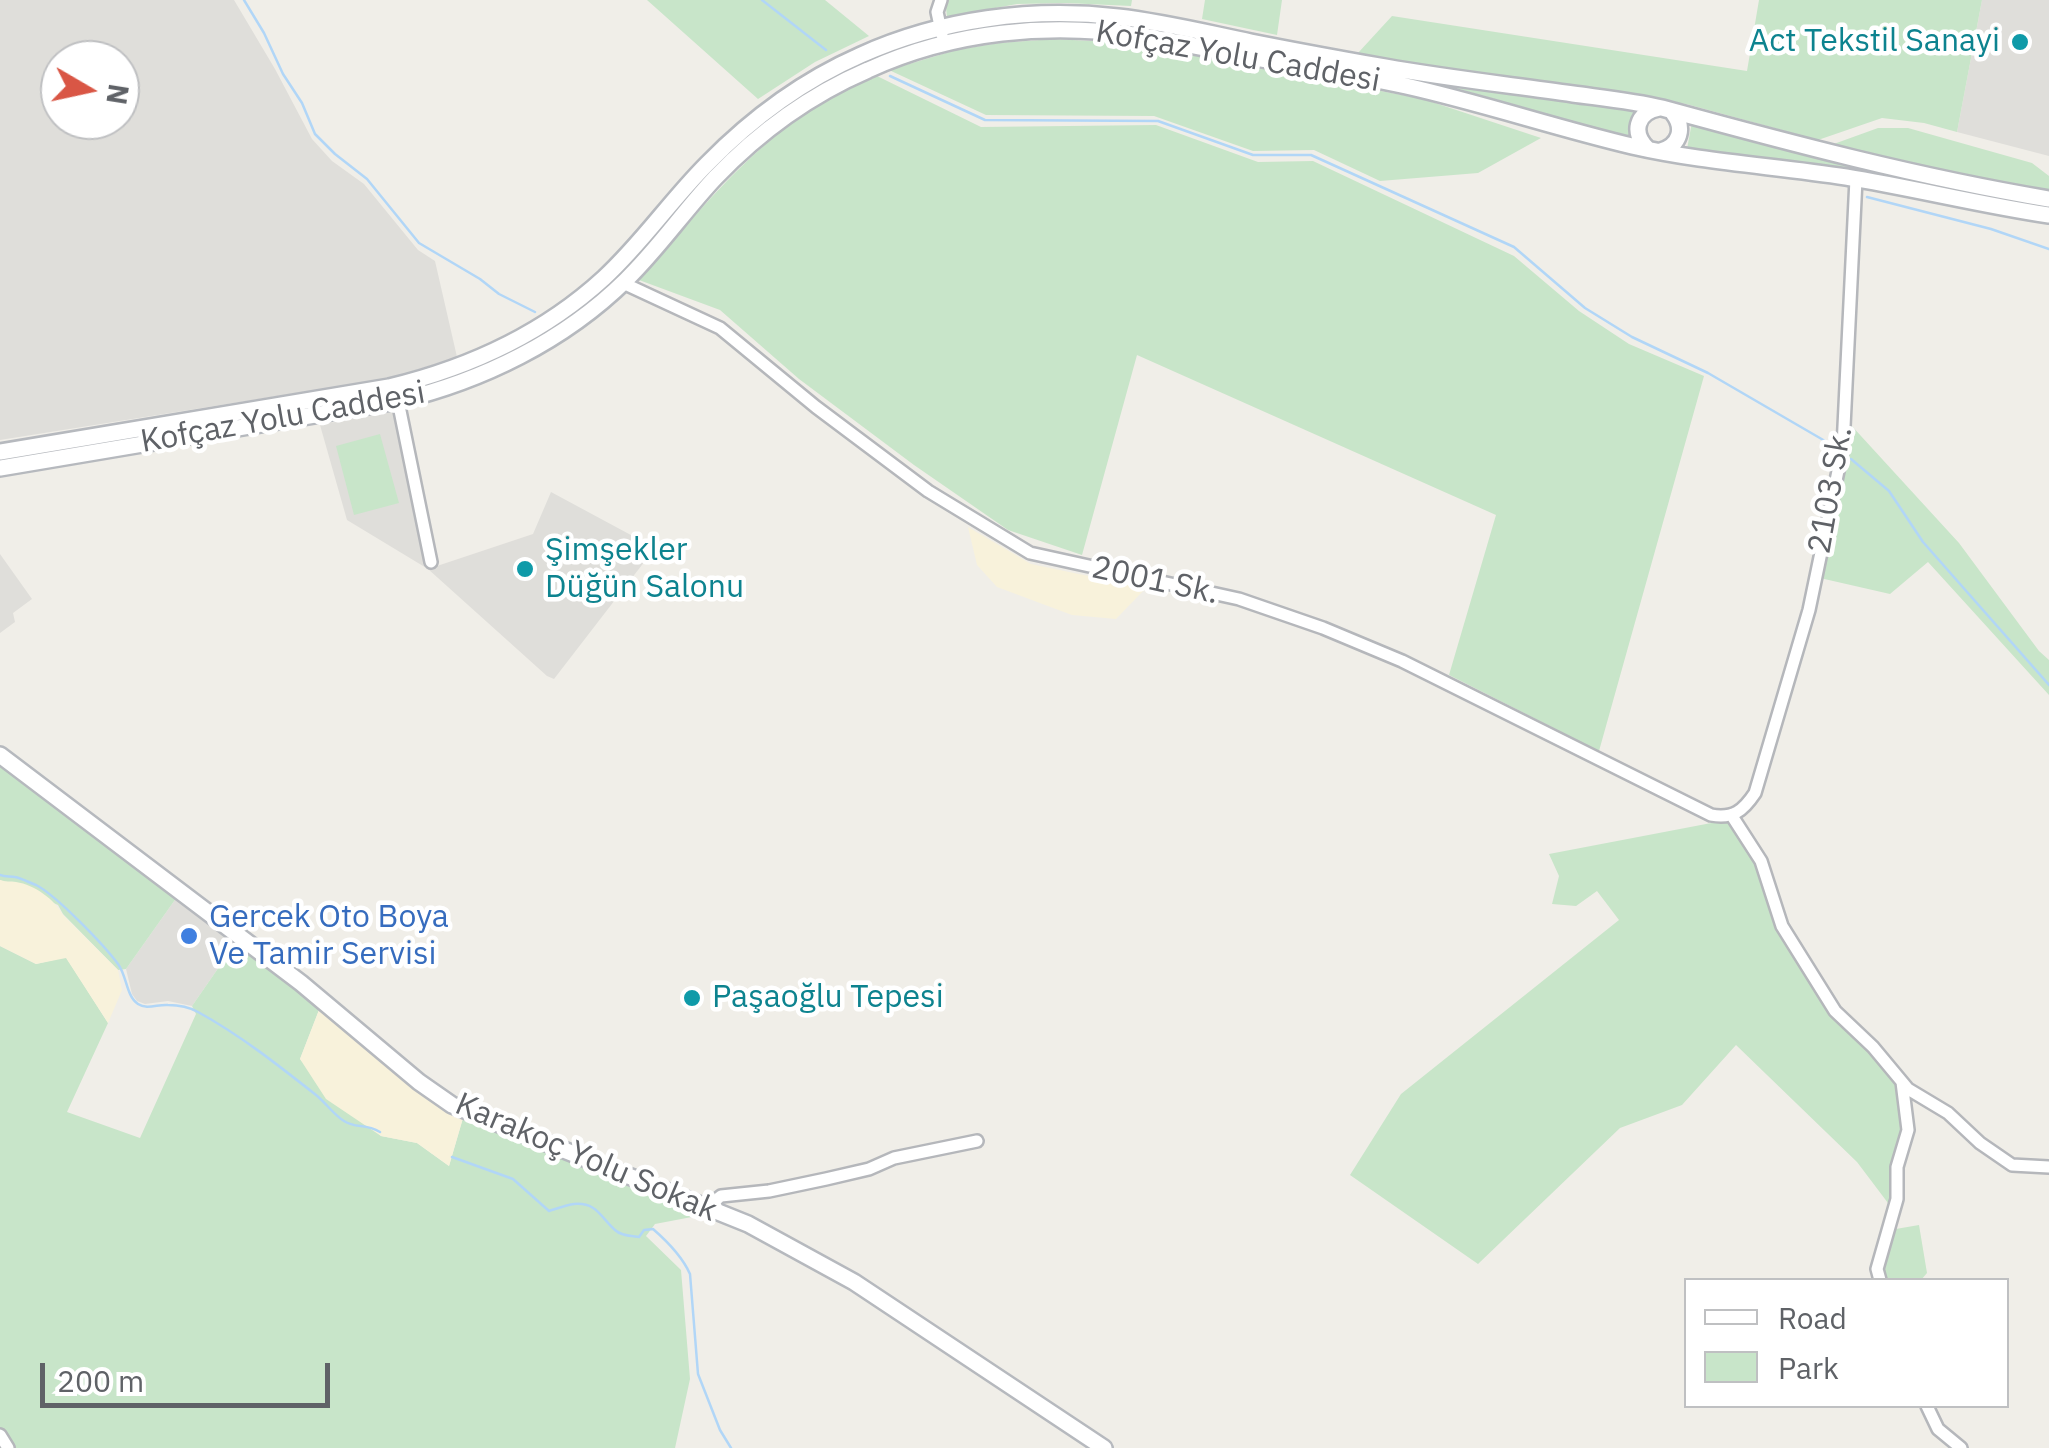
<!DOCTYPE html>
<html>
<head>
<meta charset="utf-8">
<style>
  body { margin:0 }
  #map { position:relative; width:2049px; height:1448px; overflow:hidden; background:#f0eee8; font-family:"IBM Plex Sans",sans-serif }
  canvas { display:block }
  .legend { position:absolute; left:1684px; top:1278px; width:325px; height:130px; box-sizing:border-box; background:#fff; border:2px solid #bfc0c2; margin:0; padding:12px 18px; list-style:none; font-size:30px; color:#5f6267 }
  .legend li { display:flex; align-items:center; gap:20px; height:50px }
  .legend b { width:50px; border:2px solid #bfc0c2 }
  .north { position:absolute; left:40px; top:40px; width:100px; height:100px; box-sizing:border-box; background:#fff; border:2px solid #bfc0c2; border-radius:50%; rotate:99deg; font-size:28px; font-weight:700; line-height:40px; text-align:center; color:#5f6267 }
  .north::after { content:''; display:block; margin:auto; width:35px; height:45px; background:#d95645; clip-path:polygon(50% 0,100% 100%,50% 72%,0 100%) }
  .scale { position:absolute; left:40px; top:1363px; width:290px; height:45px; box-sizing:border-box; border:5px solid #5f6267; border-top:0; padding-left:12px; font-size:30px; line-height:35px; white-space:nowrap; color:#5f6267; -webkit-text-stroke:8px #fff; paint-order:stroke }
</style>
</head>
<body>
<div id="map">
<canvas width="2049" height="1448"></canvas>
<ul class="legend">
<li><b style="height:12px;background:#fff"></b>Road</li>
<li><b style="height:28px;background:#c8e5c9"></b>Park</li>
</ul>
<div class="north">N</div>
<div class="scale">200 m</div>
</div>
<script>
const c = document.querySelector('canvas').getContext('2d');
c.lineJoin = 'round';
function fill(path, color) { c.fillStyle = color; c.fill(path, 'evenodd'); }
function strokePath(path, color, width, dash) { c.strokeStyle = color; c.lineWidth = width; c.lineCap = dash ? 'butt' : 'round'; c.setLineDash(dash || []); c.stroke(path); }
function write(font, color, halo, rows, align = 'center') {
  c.font = font + ' "IBM Plex Sans",sans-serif'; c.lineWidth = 9; c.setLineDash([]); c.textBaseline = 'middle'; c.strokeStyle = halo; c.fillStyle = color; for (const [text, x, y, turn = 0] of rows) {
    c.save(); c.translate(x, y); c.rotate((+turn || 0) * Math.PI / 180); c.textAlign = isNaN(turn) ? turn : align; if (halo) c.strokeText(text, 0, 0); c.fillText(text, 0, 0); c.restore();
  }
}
const industrial = new Path2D(`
  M 0,0 L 234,0 L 275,69 L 312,139 L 332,161 L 364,184 L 418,250 L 435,261 L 457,357 L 391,378 L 0,440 ZM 60,60 L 120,60 L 120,120 L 60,120 Z
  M 1982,0 L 2049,0 L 2049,156 L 1957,132 Z
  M 395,410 L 428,569 L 533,534 L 551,492 L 655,548 L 554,679 L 547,676 L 428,569 L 347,520 L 320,425 Z
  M 0,554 L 32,599 L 13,613 L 15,622 L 0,633 Z
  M 177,897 L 237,941 L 192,1006 L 168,1001 L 145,1004 L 137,1001 L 132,994 L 126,969 Z`);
const green = new Path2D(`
  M 647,0 L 825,0 L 869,36 L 815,62 L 758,99 Z
  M 949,0 L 1132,0 L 1131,6 L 1066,3 L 1017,4 L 947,17 L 946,8 Z
  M 1205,0 L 1282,0 L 1277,35 L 1202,19 Z
  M 1759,0 L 1982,0 L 1957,132 L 1924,123 L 1882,118 L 1818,140 L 1686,104 L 1434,67 L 1358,53 L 1392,16 L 1747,71 Z
  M 1054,39 L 1110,42 L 1186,54 L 1423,99 L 1541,138 L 1478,173 L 1380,181 L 1314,150 L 1253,151 L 1154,116 L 986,115 L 889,70 L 956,50 L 999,43 Z
  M 877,76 L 981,127 L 1156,125 L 1258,162 L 1313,161 L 1514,256 L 1579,311 L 1629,344 L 1704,376 L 1599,751 L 1449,675 L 1496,515 L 1137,355 L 1082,555 L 1008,530 L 914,465 L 799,379 L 720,310 L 639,280 C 693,218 745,152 815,107 C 834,94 857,86 877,76 Z
  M 1441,84 L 1634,111 L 1629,137 Z
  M 1692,122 L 1890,176 L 1687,149 Z
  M 1878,128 L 1908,128 L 2032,163 L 2049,176 L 2049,191 C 1975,183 1903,163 1831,145 Z
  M 1850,424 L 1959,543 L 2039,651 L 2049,660 L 2049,695 L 1928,562 L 1890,594 L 1820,578 Z
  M 380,434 L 399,503 L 354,515 L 336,446 Z
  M 0,763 L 177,897 L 126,969 L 118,970 L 63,914 L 58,905 L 0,880 Z
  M 1727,820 L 1758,864 L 1778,929 L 1899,1084 L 1904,1130 L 1891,1207 L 1857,1162 L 1736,1045 L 1682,1105 L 1620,1128 L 1478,1264 L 1350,1175 L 1401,1094 L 1619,920 L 1597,891 L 1576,906 L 1552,904 L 1559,876 L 1549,854 Z
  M 237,941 L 319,1010 L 300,1059 L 381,1136 L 417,1143 L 449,1166 L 463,1118 L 571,1162 L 697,1216 L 655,1224 L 646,1236 L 681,1270 L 690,1379 L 675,1448 L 0,1448 L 0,946 L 36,964 L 66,957 L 108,1023 L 67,1112 L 140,1138 L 196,1014 L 192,1006 Z
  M 1919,1225 L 1927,1273 L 1921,1280 L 1885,1280 L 1883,1269 L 1890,1230 Z`);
const sand = new Path2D(`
  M 968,527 L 1031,564 L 1146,588 L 1116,619 L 1072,615 L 997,587 L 977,565 Z
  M 0,880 C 5,882 11,881 16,882 C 35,885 54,899 63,915 L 118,970 L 122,990 L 108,1023 L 66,958 L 36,964 L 0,946 Z
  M 319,1010 L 413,1088 L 463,1118 L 449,1166 L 417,1143 L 381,1136 L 326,1099 L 300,1059 Z`);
const stream = new Path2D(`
  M 244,0 L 264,33 L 283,74 L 302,103 L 315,134 L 335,154 L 367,179 L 419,243 L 480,279 L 499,294 L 535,312
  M 762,0 L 826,50
  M 890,76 L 985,120 L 1158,121 L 1253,155 L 1311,155 L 1514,247 L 1585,308 L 1632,337 L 1708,373 L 1825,441
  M 1867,197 L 1991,229 L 2049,249
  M 1851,459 L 1889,491 L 1923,542 L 2049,685
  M 0,875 C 5,877 10,876 15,877 C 21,878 30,883 36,885 C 56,895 104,945 118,964 C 127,976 126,996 138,1004 C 147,1010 158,1004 168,1005 C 178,1005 189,1007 198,1012 C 240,1035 278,1065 316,1095 C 326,1103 334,1115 344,1121 C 356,1129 365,1123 380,1132
  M 452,1157 L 513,1179 L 549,1211 C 556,1209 566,1205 574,1204 C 597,1202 601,1218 615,1230 C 621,1236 631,1236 639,1237 L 644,1230 L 653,1229 C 668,1242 682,1256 690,1274 L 698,1374 L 720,1430 L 731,1448`);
const street = new Path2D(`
  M 941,0 L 937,12 L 942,35
  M 623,283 L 720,328 L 816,407 L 928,491 L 1030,553 L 1239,599 L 1323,628 L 1402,661 L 1711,815 C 1733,819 1743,811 1755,793 L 1809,610 L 1843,447 L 1856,179
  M 398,401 L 431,562
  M 1732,816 L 1761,861 L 1782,926 L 1835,1011 L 1873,1047 L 1908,1089 L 1948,1113 L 1980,1143 L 2012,1165 L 2049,1167
  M 705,1209 L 721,1196 L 769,1191 L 826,1179 L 869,1169 L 894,1158 L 977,1141
  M 1880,1280 L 1877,1269 L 1897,1199 L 1897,1167 L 1908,1130 L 1902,1082
  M 1927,1406 L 1938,1429 L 1961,1448
  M 0,1435 L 8,1448`);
const secondary = new Path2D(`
  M 1648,149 C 1631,134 1636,112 1659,108
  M 1661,151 C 1680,145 1685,128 1673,113
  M 0,452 L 389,387 C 468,368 544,333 604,278 C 642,243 671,200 707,164 C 751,119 804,80 861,55 C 941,19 1032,7 1118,17 C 1163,22 1207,33 1251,42 C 1296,51 1340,59 1385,67 C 1447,78 1510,85 1573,94 C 1602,98 1633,101 1662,108 C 1790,143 1918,177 2049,199
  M 0,468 L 398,401 C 482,381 564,341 626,280 C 658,249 684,211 715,178 C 758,133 810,95 868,70 C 953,31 1049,22 1141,36 C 1179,42 1217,51 1256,58 C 1306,67 1356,75 1406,86 C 1482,103 1556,128 1632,146 C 1702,162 1775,166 1846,177 C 1914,188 1981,205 2049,215
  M 0,755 L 301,983 L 419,1082 L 452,1105 L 748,1224 L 854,1282 L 1104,1448`);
const markers = [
  [2020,42,10,"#0f9aa8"],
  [525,569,10,"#0f9aa8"],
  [189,936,10,"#3f7fe0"],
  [692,998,10,"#0f9aa8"]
];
const cultureNames = [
  ["Act Tekstil Sanayi",2000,42,"right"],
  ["Şimşekler",545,551],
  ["Düğün Salonu",545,588],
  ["Paşaoğlu Tepesi",712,998]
];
const streetNames = [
  ["Kofçaz Yolu Caddesi",1238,57,10],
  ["Kofçaz Yolu Caddesi",283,418,-10],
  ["2103 Sk.",1831,490,-80],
  ["2001 Sk.",1155,581,12],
  ["Karakoç Yolu Sokak",586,1158,23]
];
const shopNames = [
  ["Gercek Oto Boya",209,918],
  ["Ve Tamir Servisi",209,955]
];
fill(industrial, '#dfdeda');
fill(green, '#c8e5c9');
fill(sand, '#f8f2db');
strokePath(stream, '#b1d6f7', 2.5);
strokePath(street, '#b5b7bb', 16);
strokePath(secondary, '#b6b9be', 20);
strokePath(street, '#fff', 11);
strokePath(secondary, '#fff', 15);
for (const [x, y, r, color] of markers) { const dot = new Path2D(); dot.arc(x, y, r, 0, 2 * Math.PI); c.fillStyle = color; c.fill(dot); strokePath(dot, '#fff', 4); }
write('32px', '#0d838f', '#fff', cultureNames, 'left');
write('32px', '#5f6267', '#fff', streetNames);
write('32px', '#366cbe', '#fff', shopNames, 'left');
</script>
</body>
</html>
